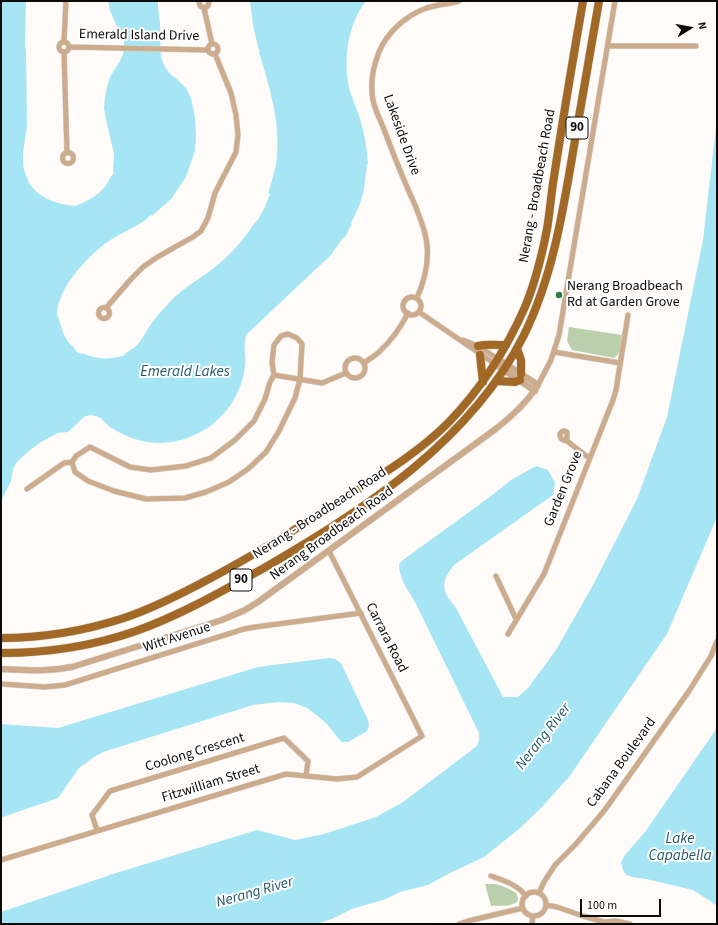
<!DOCTYPE html>
<html>
<head>
<meta charset="utf-8">
<style>
  body { margin:0 }
  #map { position:relative; width:718px; height:925px; overflow:hidden; background:#fffbf8; font-family:"Source Sans 3",sans-serif }
  canvas { display:block }
  .frame { position:absolute; inset:0; border:2px solid #0d0b0a; pointer-events:none }
  .north { position:absolute; left:670px; top:8px; width:40px; height:40px; -webkit-text-stroke:3px #fff; paint-order:stroke; rotate:79deg; font-size:11px; font-weight:700; line-height:16px; text-align:center; color:#0d0b0a }
  .north::after { content:''; display:block; margin:auto; width:14px; height:18px; background:#0d0b0a; clip-path:polygon(50% 0,100% 100%,50% 72%,0 100%) }
  .scale { position:absolute; left:580px; top:899px; width:81px; height:18px; box-sizing:border-box; border:2px solid #0d0b0a; border-top:0; padding-left:5px; font-size:12px; line-height:14px; white-space:nowrap; color:#0d0b0a; -webkit-text-stroke:3px #fff; paint-order:stroke }
</style>
</head>
<body>
<div id="map">
<canvas width="718" height="925"></canvas>
<div class="frame"></div>
<div class="north">N</div>
<div class="scale">100 m</div>
</div>
<script>
const c = document.querySelector('canvas').getContext('2d');
c.lineJoin = 'round';
function fill(path, color) { c.fillStyle = color; c.fill(path, 'evenodd'); }
function strokePath(path, color, width, dash) { c.strokeStyle = color; c.lineWidth = width; c.lineCap = dash ? 'butt' : 'round'; c.setLineDash(dash || []); c.stroke(path); }
function write(font, color, halo, rows, align = 'center') {
  c.font = font + ' "Source Sans 3",sans-serif'; c.lineWidth = 4; c.setLineDash([]); c.textBaseline = 'middle'; c.strokeStyle = halo; c.fillStyle = color; for (const [text, x, y, turn = 0] of rows) {
    c.save(); c.translate(x, y); c.rotate((+turn || 0) * Math.PI / 180); c.textAlign = isNaN(turn) ? turn : align; if (halo) c.strokeText(text, 0, 0); c.fillText(text, 0, 0); c.restore();
  }
}
const green = new Path2D(`
  M 569,327 L 622,335 C 621,342 621,354 614,358 L 572,350 L 567,341 Z
  M 485,884 C 488,884 492,884 495,884 C 499,884 514,891 516,893 C 517,895 518,898 518,900 C 517,902 516,903 513,904 C 507,907 498,905 491,906 Z`);
const water = new Path2D(`
  M 1,1 L 26,1 L 25,46 L 26,52 L 27,125 L 23,153 L 23,163 L 24,170 L 29,183 C 38,196 52,203 68,205 C 70,205 72,206 74,206 C 77,206 78,204 80,204 C 95,197 104,192 111,176 L 112,176 L 114,172 L 113,171 L 114,154 L 106,120 L 104,108 L 105,96 L 107,87 L 110,77 L 120,61 L 123,54 L 124,42 L 110,11 L 108,1 L 158,1 L 158,6 L 160,24 L 161,57 L 164,65 L 170,74 L 177,79 L 186,88 L 191,98 L 195,117 L 196,136 L 195,151 L 186,177 L 172,198 L 152,216 L 151,215 L 147,218 L 147,219 C 134,228 119,234 106,243 C 86,258 58,288 57,314 C 57,316 58,317 59,319 C 62,330 64,338 72,346 C 74,347 76,351 78,353 C 80,354 82,353 84,354 C 98,359 108,360 122,356 C 126,355 123,356 126,353 C 130,350 134,348 138,344 C 143,338 147,330 151,324 C 156,317 161,311 167,305 C 182,287 203,278 221,262 C 235,250 246,236 256,221 L 257,221 L 265,207 L 270,194 L 268,193 C 272,181 276,168 277,155 C 280,119 269,86 259,52 L 260,52 L 258,47 L 253,25 L 250,1 L 366,1 C 348,24 343,59 349,87 C 351,97 357,108 360,119 C 365,134 367,149 368,164 L 367,164 L 364,190 L 360,204 L 351,223 L 352,224 L 345,237 L 343,238 L 331,255 L 247,334 C 242,344 247,357 245,367 C 239,415 194,449 147,442 C 134,440 121,434 110,427 C 106,424 102,418 96,416 C 92,415 88,415 84,417 L 68,432 L 58,433 L 41,442 L 30,450 L 17,462 L 13,469 L 11,481 L 1,501 Z
  M 717,118 L 717,517 L 667,634 L 569,777 L 541,808 L 519,829 L 484,857 L 448,874 L 428,885 L 400,892 L 386,899 L 352,909 L 332,919 L 316,924 L 1,924 L 1,912 L 116,873 L 257,830 L 295,840 L 324,834 L 376,817 L 403,802 L 477,746 L 479,740 L 479,733 L 415,602 C 408,590 399,579 399,564 L 403,560 L 491,496 L 511,480 L 536,466 L 548,470 L 555,483 L 553,495 L 454,565 C 441,581 441,591 455,606 L 503,697 L 518,697 L 528,688 L 556,650 L 593,585 L 637,499 L 667,417 L 703,240 Z
  M 329,658 L 335,659 L 341,663 L 368,720 L 369,726 L 367,731 L 348,742 L 342,742 L 338,738 L 327,724 L 319,717 L 307,708 L 294,703 L 278,702 L 253,705 L 103,752 L 94,757 L 79,768 L 58,798 L 3,817 L 1,817 L 1,724 L 58,728 L 258,667 Z
  M 717,728 L 717,906 L 710,901 L 693,890 L 646,879 L 633,877 L 626,875 L 623,870 L 621,862 L 625,855 L 645,832 Z`);
const minor = new Path2D(`
  M 199,1 L 200,6 L 204,8
  M 204,8 L 212,44
  M 204,8 L 208,6 L 209,1
  M 64,41 L 66,1
  M59 47a5 5 0 1 1 10 0a5 5 0 1 1-10 0Z
  M208 49a5 5 0 1 1 10 0a5 5 0 1 1-10 0Z
  M 608,46 L 696,46
  M 70,47 L 208,50
  M 64,52 L 67,153
  M62.5 158a5.5 5.5 0 1 1 11 0a5.5 5.5 0 1 1-11 0Z
  M403 306a9 9 0 1 1 18 0a9 9 0 1 1-18 0Z
  M 417,298 C 424,282 429,264 427,245 C 426,231 420,218 415,205 C 404,181 394,156 385,132 C 381,121 375,111 373,100 C 370,84 373,67 379,52 C 387,33 404,17 424,9 C 435,5 448,4 459,1
  M98.5 313a5.5 5.5 0 1 1 11 0a5.5 5.5 0 1 1-11 0Z
  M 106,308 L 131,279 L 143,267 L 156,258 L 175,247 L 193,237 L 201,231 L 208,218 L 215,193 L 236,152 L 238,135 L 236,115 L 231,93 L 215,54
  M 419,312 L 495,364
  M 288,334 L 297,338 L 302,344 L 300,379 L 295,398 L 279,431 L 266,452 L 248,469 L 229,482 L 206,492 L 185,498 L 146,499 L 114,491 L 88,481 L 75,472 L 72,462 L 76,456 L 90,447 L 130,467 L 151,470 L 186,466 L 211,458 L 235,440 L 254,421 L 265,399 L 270,382 L 274,375 L 272,362 L 274,345 L 281,336 Z
  M 463,340 L 478,346 L 498,359
  M 554,352 L 620,363
  M345 368a10 10 0 1 1 20 0a10 10 0 1 1-20 0Z
  M 364,363 C 369,359 375,356 379,352 C 391,341 401,327 408,313
  M 274,375 L 322,383 L 346,373
  M 538,385 L 551,360 L 559,335 L 615,1
  M 567,441 L 567,432 C 563,430 562,431 560,434 C 560,439 562,440 567,441 L 589,458
  M 27,489 L 64,463 L 72,462
  M 496,576 L 516,619
  M 508,634 L 544,574 L 613,400 L 616,390 L 628,315
  M 1,684 L 45,687 L 65,685 L 244,629 L 255,627 L 361,613
  M 97,830 L 92,815 L 110,791 L 284,738 L 308,761 L 306,776
  M 1,860 L 286,774 L 337,779 L 357,777 L 422,736 L 329,551
  M 491,876 C 503,880 518,885 526,896
  M522 904a12 12 0 1 1 24 0a12 12 0 1 1-24 0Z
  M 539,893 L 544,882 L 555,865 L 575,845 L 604,811 L 629,776 L 689,691 L 711,656 L 717,641
  M 546,905 L 557,907 L 583,916 L 604,922 L 616,921 L 630,924
  M 459,924 L 468,921 L 523,908
  M 532,924 L 533,916`);
const tertiary = new Path2D(`
  M 495,364 L 535,391
  M 1,669 C 26,670 47,672 72,667 L 222,620 L 245,610 L 258,602 L 493,431 C 510,418 526,404 538,385 L 498,359`);
const primary = new Path2D(`
  M 478,346 C 487,344 497,345 506,345
  M 517,348 L 521,360 L 521,374
  M 480,355 L 483,382
  M 496,381 L 515,382 L 520,380
  M 1,638 C 43,638 84,631 124,618 C 154,608 183,593 211,578 C 254,555 295,530 335,504 C 374,479 415,456 448,423 C 481,389 506,350 525,307 C 535,283 542,255 547,229 C 550,212 551,194 554,177 C 563,118 573,59 583,1
  M 1,653 C 47,653 93,646 136,631 C 181,615 222,591 264,568 C 363,511 471,441 524,335 C 553,276 563,211 574,146 C 582,98 591,49 599,1`);
const markers = [
  [559,295,4,"#2f7b4a"]
];
const shields = [
  [577,128,22],
  [241,580,22]
];
const shieldNames = [
  ["90",577,128],
  ["90",241,580]
];
const streetNames = [
  ["Emerald Island Drive",139,36,1],
  ["Lakeside Drive",401,135,70],
  ["Nerang - Broadbeach Road",538,186,-80],
  ["Garden Grove",564,489,-68],
  ["Nerang - Broadbeach Road",320,514,-33],
  ["Nerang Broadbeach Road",332,534,-36],
  ["Witt Avenue",177,638,-18],
  ["Carrara Road",386,638,63],
  ["Coolong Crescent",195,753,-17],
  ["Cabana Boulevard",622,763,-54],
  ["Fitzwilliam Street",211,784,-17]
];
const poiNames = [
  ["Nerang Broadbeach",567,287],
  ["Rd at Garden Grove",567,303]
];
const waterNames = [
  ["Emerald Lakes",185,373],
  ["Nerang River",544,737,-52],
  ["Lake",680,840],
  ["Capabella",680,857],
  ["Nerang River",255,893,-16]
];
fill(green, '#bad0ad');
fill(water, '#a6e6f4');
strokePath(minor, '#d8d5d2', 6);
strokePath(tertiary, '#d8d5d2', 7);
strokePath(primary, '#d8d5d2', 9);
strokePath(minor, '#cdac8d', 5);
strokePath(tertiary, '#cdac8d', 6);
strokePath(primary, '#a16826', 8);
for (const [x, y, r, color] of markers) { const dot = new Path2D(); dot.arc(x, y, r, 0, 2 * Math.PI); c.fillStyle = color; c.fill(dot); strokePath(dot, '#fff', 1.5); }
for (const [x, y, w] of shields) { const box = new Path2D(); box.roundRect(x - w / 2, y - 11, w, 22, 3); c.fillStyle = '#fff'; c.fill(box); strokePath(box, '#0d0b0a', 1); }
write('bold 13px', '#0d0b0a', null, shieldNames);
write('14px', '#0d0b0a', '#fff', streetNames);
write('14px', '#0d0b0a', '#fff', poiNames, 'left');
write('italic 15px', '#235863', '#fff', waterNames);
</script>
</body>
</html>
